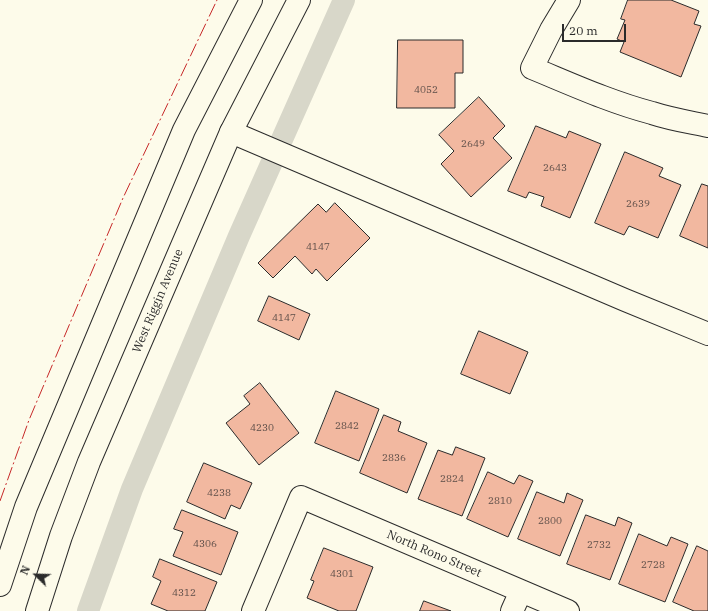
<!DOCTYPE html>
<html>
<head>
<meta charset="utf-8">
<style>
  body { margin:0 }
  #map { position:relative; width:708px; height:611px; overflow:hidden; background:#fdfbea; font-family:"IBM Plex Serif",serif }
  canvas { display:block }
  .north { position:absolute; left:16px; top:555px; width:40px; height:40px; -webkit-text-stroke:3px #fdfbea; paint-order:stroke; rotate:293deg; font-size:11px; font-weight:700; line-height:16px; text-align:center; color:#2b2b2b }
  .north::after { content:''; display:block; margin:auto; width:14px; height:18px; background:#2b2b2b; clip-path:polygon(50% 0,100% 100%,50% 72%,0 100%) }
  .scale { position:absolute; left:562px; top:24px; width:64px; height:18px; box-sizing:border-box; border:2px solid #2b2b2b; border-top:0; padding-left:5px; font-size:12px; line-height:14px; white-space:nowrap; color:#2b2b2b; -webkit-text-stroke:3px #fdfbea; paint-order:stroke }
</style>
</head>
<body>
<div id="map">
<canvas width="708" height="611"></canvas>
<div class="north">N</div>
<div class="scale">20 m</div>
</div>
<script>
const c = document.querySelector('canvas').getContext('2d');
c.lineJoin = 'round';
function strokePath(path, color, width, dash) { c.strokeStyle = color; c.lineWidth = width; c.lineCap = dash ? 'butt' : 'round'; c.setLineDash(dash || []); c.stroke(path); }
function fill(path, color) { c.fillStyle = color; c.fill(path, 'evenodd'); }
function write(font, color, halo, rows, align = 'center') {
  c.font = font + ' "IBM Plex Serif",serif'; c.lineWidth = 3; c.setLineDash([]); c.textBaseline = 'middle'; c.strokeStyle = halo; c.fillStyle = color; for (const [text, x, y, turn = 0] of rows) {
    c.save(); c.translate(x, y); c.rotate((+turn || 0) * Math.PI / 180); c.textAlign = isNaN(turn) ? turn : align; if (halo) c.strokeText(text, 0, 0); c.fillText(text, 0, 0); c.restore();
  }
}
const canal = new Path2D(`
  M 88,611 L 132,489 L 239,236 L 344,0`);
const building = new Path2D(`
  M 628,0 L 671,0 L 699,11 L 694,24 L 701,26 L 681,77 L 620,52 L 624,42 L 617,39 L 625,20 L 621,19 Z
  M 398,40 L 463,40 L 463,73 L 455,73 L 455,108 L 397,108 Z
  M 479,97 L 505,126 L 493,138 L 512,158 L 471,197 L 441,164 L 454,151 L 439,135 Z
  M 536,126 L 566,138 L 569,131 L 601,144 L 570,218 L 541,206 L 544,197 L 529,192 L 526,198 L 508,191 Z
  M 625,152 L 663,168 L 659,176 L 681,185 L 658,238 L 629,226 L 624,235 L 595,223 Z
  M 702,184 L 708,186 L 708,248 L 680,236 Z
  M 335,203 L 370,238 L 327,281 L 316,269 L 312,274 L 295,256 L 273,278 L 258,263 L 318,204 L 326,212 Z
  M 269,296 L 310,314 L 299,340 L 258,321 Z
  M 479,331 L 528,352 L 510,394 L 461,374 Z
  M 260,383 L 299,433 L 259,465 L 226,423 L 250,404 L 244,396 Z
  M 336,391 L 379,409 L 359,461 L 315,443 Z
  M 384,415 L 401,422 L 398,431 L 427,443 L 407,493 L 360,473 Z
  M 456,447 L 485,458 L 462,516 L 418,499 L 438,450 L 452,455 Z
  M 204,463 L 252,483 L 240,509 L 231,505 L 225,519 L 187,502 Z
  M 488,472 L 514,484 L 519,475 L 533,481 L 508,537 L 467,519 Z
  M 537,492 L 564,503 L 567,493 L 583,500 L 560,556 L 518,539 Z
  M 182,510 L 238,532 L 221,575 L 173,556 L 183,532 L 174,529 Z
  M 586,515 L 615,526 L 618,517 L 632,523 L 610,580 L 567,564 Z
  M 639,534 L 667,546 L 671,537 L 688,544 L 665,602 L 619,584 Z
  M 697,546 L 708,551 L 708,611 L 694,611 L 673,602 Z
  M 324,548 L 373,567 L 356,611 L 339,611 L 307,598 L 314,581 L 311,580 Z
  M 160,559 L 217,582 L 205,611 L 168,611 L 151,604 L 161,581 L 153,577 Z
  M 424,601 L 451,611 L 420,611 Z`);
const minor = new Path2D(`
  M 569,0 L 551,30 L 532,68 C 571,84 610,102 652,113 C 670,119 689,122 708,126
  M 231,132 L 625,300 L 708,334
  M 253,611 L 301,497 L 568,611
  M 512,611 L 521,591`);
const major = new Path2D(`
  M 0,585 L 26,507 L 184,130 L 251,0
  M 37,611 L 61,536 L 89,462 L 231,132 L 299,0`);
const power = new Path2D(`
  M 0,501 L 29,420 L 123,198 L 217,0`);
const numberNames = [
  ["4052",426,90],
  ["2649",473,144],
  ["2643",555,168],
  ["2639",638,204],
  ["4147",318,247],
  ["4147",284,318],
  ["2842",347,426],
  ["4230",262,428],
  ["2836",394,458],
  ["2824",452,479],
  ["4238",219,493],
  ["2810",500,501],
  ["2800",550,521],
  ["4306",205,544],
  ["2732",599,545],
  ["2728",653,565],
  ["4301",342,574],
  ["4312",184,593]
];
const streetNames = [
  ["West Riggin Avenue",158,301,-67],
  ["North Rono Street",434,554,23]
];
strokePath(canal, '#d8d7c9', 22);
fill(building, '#f2b8a0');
strokePath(building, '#2b2b2b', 1);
strokePath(minor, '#2b2b2b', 24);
strokePath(major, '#2b2b2b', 24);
strokePath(minor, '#fdfbea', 22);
strokePath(major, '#fdfbea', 22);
strokePath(power, '#c62828', 1, [14, 3, 2, 3]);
write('10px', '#5d4e48', null, numberNames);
write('12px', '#2b2b2b', '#fdfbea', streetNames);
</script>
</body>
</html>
